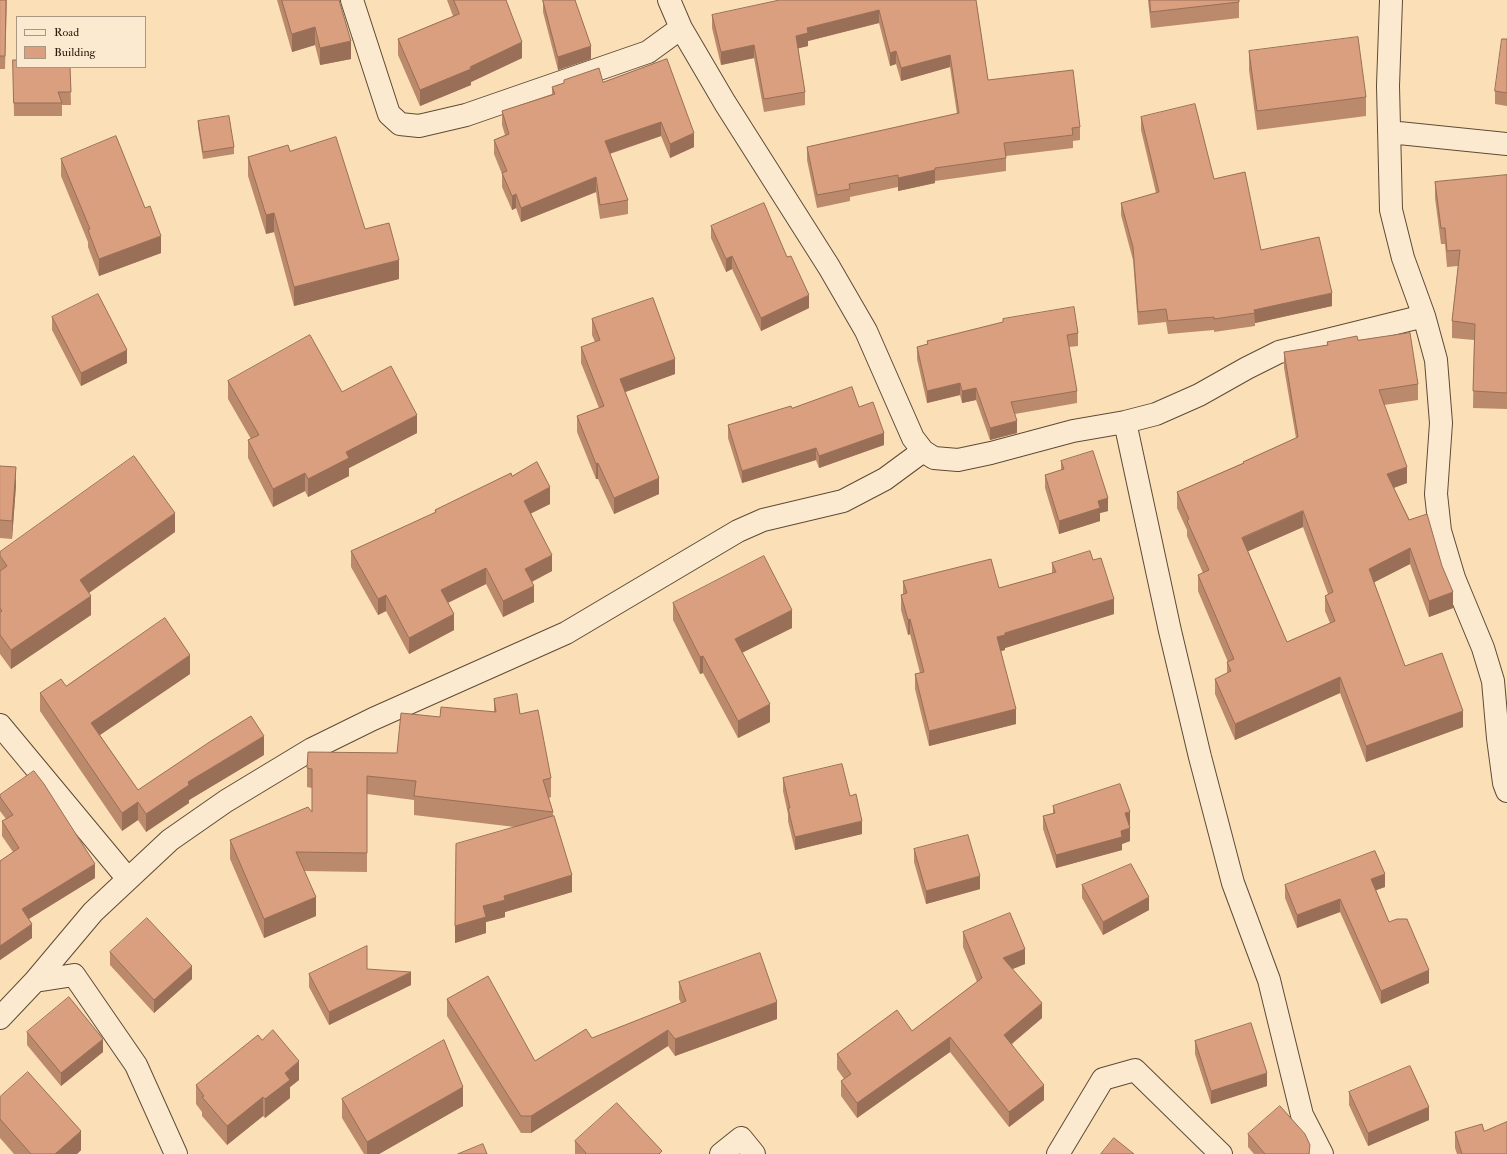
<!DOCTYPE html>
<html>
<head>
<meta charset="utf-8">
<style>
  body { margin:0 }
  #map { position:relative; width:1507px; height:1154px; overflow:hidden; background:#fbdfb7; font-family:"IM FELL Double Pica",serif }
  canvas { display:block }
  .legend { position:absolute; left:16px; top:16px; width:130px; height:52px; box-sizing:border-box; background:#fcead0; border:1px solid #a89782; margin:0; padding:5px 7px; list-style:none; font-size:12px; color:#2a1a0c }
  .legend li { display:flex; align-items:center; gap:8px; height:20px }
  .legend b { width:20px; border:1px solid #a89782 }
</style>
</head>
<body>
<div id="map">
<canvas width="1507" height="1154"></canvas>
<ul class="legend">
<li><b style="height:5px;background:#fcead0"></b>Road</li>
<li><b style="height:11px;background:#da9f7e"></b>Building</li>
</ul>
</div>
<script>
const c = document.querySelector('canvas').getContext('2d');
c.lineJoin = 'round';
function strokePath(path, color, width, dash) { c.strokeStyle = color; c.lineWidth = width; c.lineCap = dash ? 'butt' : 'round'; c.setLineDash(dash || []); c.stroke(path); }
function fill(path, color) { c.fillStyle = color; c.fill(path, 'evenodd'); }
const minor = new Path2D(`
  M 352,0 L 389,114 L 400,124 L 419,126 L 466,115 L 648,52 L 681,28
  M 669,0 L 681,28 L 725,103 L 829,267 L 866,331 L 913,438 L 923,451 L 934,458 L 958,460 L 991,453 L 1073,431 L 1125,422 L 1156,414 L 1199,395 L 1247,368 L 1279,352 L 1424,316 L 1436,360 L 1441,423 L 1436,494 L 1440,531 L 1454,578 L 1483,648 L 1493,681 L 1498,738 L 1504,783 L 1507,791
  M 1391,0 L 1388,86 L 1391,210 L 1403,258 L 1424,316
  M 1389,132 L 1507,144
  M 1125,422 L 1170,631 L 1200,757 L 1233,883 L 1269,980 L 1302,1115 L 1322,1154
  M 0,725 L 128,879
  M 35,981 L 74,975 L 136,1065 L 176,1154
  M 0,1018 L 35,981 L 93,912 L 170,840 L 226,801 L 312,749 L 373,719 L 566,633 L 738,531 L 763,520 L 843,501 L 885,479 L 923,451
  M 721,1154 L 741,1138 L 754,1154
  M 1058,1154 L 1103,1079 L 1135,1070 L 1221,1154`);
const wall = new Path2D(`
  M 0,0 L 7,0 L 5,69 L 0,69 Z
  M 277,0 L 339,0 L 351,59 L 320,65 L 315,45 L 292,52 Z
  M 447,0 L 506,0 L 522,58 L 471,82 L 471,85 L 420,106 L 398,55 L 398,39 L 453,16 Z
  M 543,0 L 591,59 L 558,70 L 543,12 Z
  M 976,0 L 988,80 L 1080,127 L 1080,140 L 1073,141 L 1073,148 L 1006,156 L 1006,171 L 935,181 L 935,183 L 898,191 L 898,187 L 850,197 L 850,201 L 817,208 L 807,160 L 807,147 L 957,114 L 950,67 L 901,81 L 896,64 L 890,66 L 879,23 L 808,41 L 808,46 L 798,48 L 805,92 L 805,105 L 764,112 L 754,58 L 721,65 L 712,28 L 712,15 Z
  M 1148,0 L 1239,0 L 1239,18 L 1151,28 Z
  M 1507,39 L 1507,106 L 1495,104 L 1495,91 Z
  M 1249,51 L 1366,97 L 1366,116 L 1257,130 L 1249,70 Z
  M 667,59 L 694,147 L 670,158 L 661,136 L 610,154 L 628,200 L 628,214 L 600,219 L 596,192 L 521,222 L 516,208 L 512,210 L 502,187 L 502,174 L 494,154 L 494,140 L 505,135 L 502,125 L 502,111 L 552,94 L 552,87 L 564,83 L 564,80 L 603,82 Z
  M 13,60 L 70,67 L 71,105 L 62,105 L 62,116 L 14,116 Z
  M 1141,117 L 1214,179 L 1261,250 L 1332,306 L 1255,323 L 1255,326 L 1214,332 L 1214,330 L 1168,334 L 1166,322 L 1138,325 L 1133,260 L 1121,215 L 1121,203 L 1156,193 L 1141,130 Z
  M 198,121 L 234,147 L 234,154 L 203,159 L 198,127 Z
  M 290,151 L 399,279 L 294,306 L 274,232 L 266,234 L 248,176 L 248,157 Z
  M 61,159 L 161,253 L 99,276 L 88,247 L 88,242 L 61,176 Z
  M 1507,175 L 1507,409 L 1473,408 L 1474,340 L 1452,338 L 1452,321 L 1458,266 L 1447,267 L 1445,244 L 1441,244 L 1435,198 L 1435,182 Z
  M 711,226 L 809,308 L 761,331 L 732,269 L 726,272 L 711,238 Z
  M 52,317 L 127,363 L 81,386 L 52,330 Z
  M 592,319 L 675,374 L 625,392 L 659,494 L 614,514 L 598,479 L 596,479 L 577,432 L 577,416 L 599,408 L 581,363 L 581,347 L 595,342 L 592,335 Z
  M 1003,319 L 1078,333 L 1078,346 L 1069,347 L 1077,391 L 1077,403 L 1015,414 L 1017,433 L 990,440 L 976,400 L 962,403 L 960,395 L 927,403 L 917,359 L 917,347 L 927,344 L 927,341 L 1003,322 Z
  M 1358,340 L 1418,384 L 1418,400 L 1384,405 L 1407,483 L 1394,488 L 1453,608 L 1429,617 L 1410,564 L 1374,582 L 1405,666 L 1463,727 L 1366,762 L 1340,693 L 1235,740 L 1215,694 L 1215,679 L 1227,673 L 1227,662 L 1228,662 L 1198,591 L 1198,575 L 1203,573 L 1187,536 L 1187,530 L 1177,508 L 1177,492 L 1243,463 L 1243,462 L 1296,438 L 1284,368 L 1284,352 L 1327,345 L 1327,342 ZM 1303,527 L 1328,594 L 1325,596 L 1325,611 L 1330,623 L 1287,642 L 1248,551 Z
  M 228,381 L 342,392 L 417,433 L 349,468 L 349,476 L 308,497 L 305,491 L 273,507 L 248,458 L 248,440 L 251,439 L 228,399 Z
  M 859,407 L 884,445 L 819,468 L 816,460 L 742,483 L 728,438 L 728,425 L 792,408 Z
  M 1061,461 L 1108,511 L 1100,513 L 1100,521 L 1059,534 L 1045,488 L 1045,475 L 1061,470 Z
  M 0,466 L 16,485 L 12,539 L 0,538 Z
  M 512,476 L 550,504 L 531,513 L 552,571 L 532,582 L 534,602 L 503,617 L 486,584 L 448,603 L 454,630 L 409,654 L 386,611 L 378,615 L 351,567 L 351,551 L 435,513 L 435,510 Z
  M 175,532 L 89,593 L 91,615 L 11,669 L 0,654 L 0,552 Z
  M 1052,563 L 1114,614 L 1005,648 L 1005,650 L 1001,651 L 1016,724 L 929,746 L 915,689 L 915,674 L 920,673 L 910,634 L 908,635 L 901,610 L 901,595 L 903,594 L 903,581 L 999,588 L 1052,573 Z
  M 673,603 L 792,628 L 742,653 L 770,722 L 738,738 L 703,673 L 700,674 L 673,620 Z
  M 190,674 L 100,735 L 138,790 L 264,755 L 189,800 L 189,803 L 146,832 L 138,820 L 122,831 L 40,711 L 40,693 L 66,686 Z
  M 494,699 L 520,714 L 551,778 L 551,797 L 549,798 L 553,812 L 553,816 L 572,892 L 505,912 L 505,917 L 486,922 L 486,933 L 455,943 L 515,827 L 414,815 L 414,800 L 367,794 L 367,872 L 304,871 L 316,916 L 264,938 L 230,859 L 230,840 L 312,812 L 312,788 L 307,787 L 307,768 L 397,753 L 440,717 L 494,712 Z
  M 783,778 L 862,834 L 795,850 L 788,821 L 788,814 L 783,791 Z
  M 0,795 L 95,878 L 29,919 L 32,938 L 0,960 L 0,861 L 13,852 L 2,836 L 2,821 L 6,819 L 0,811 Z
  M 1053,806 L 1130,825 L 1130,841 L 1122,844 L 1122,850 L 1056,868 L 1043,829 L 1043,816 L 1053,813 Z
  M 914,849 L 980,889 L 926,904 L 914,862 Z
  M 1082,885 L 1149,910 L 1103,935 L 1082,898 Z
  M 1285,885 L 1385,887 L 1376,890 L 1389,922 L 1429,983 L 1381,1004 L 1340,912 L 1297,928 L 1285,898 Z
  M 963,932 L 1025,964 L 1012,969 L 1042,1018 L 1012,1044 L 1044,1100 L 1009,1127 L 950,1052 L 857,1118 L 841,1096 L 841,1081 L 844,1079 L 837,1069 L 837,1054 L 912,1031 L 977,982 L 963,947 Z
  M 110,952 L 192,979 L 154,1013 L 110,965 Z
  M 367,969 L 411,985 L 329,1025 L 309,987 L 309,974 Z
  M 679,982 L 777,1019 L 675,1056 L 668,1046 L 531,1133 L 521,1133 L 447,1016 L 447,999 L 535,1061 L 681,1003 L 679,999 Z
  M 27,1032 L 103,1052 L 61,1086 L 27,1045 Z
  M 1195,1041 L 1267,1086 L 1211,1104 L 1195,1054 Z
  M 299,1080 L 290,1087 L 290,1098 L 265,1118 L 263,1116 L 227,1145 L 202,1116 L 202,1112 L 196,1104 L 196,1085 Z
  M 1349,1092 L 1429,1120 L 1368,1146 L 1349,1105 Z
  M 0,1097 L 81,1150 L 77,1154 L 14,1154 L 0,1138 Z
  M 342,1099 L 463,1106 L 379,1154 L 364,1154 L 342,1118 Z
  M 1484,1131 L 1507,1154 L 1457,1154 L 1455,1148 L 1455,1132 Z
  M 1248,1134 L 1310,1154 L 1254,1154 L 1248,1147 Z
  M 575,1141 L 662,1154 L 575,1154 Z`);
const shadedWall = new Path2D(`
  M 879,10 L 879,23 L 808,41 L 808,46 L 796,49 L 796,36 L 807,28 Z
  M 315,27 L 315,45 L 292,52 L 292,34 Z
  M 351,41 L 351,59 L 320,65 L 320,48 Z
  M 522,42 L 522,58 L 471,82 L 471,85 L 420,106 L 420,90 Z
  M 754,45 L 754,58 L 721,65 L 721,52 Z
  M 591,46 L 591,59 L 558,70 L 558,57 Z
  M 896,51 L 896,64 L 890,66 L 890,53 Z
  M 950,55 L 950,67 L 901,81 L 901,68 Z
  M 661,122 L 661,136 L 605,155 L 605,141 Z
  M 694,133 L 694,147 L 670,158 L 670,144 Z
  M 935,170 L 935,183 L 898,191 L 898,178 Z
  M 596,177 L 596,192 L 521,222 L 521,208 Z
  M 516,194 L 516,208 L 512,210 L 512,196 Z
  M 274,213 L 274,232 L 266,234 L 266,215 Z
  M 161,236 L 161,253 L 99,276 L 99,259 Z
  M 732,256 L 732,269 L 726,272 L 726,259 Z
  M 399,260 L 399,279 L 294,306 L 294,287 Z
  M 1332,293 L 1332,306 L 1255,323 L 1254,310 Z
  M 809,295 L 809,308 L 761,331 L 761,318 Z
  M 127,350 L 127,363 L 81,386 L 81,373 Z
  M 675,359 L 675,374 L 620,394 L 620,379 Z
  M 960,383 L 960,395 L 927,403 L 927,391 Z
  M 976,388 L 976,400 L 962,403 L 962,391 Z
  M 417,415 L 417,433 L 349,468 L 349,476 L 308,497 L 308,479 L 346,452 Z
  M 1017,421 L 1017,433 L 990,440 L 990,428 Z
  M 884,433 L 884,445 L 819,468 L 819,456 Z
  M 816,448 L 816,460 L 742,483 L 742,471 Z
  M 598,463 L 598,479 L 596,479 L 596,464 Z
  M 16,467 L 16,485 L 12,539 L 12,521 Z
  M 1407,467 L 1407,483 L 1387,490 L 1387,474 Z
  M 305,473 L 305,491 L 273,507 L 273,489 Z
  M 659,478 L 659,494 L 614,514 L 614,498 Z
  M 550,487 L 550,504 L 524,517 L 524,501 Z
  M 1108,498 L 1108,511 L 1100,513 L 1100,521 L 1059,534 L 1059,521 L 1098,501 Z
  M 1303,511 L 1303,527 L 1242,554 L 1242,538 Z
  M 175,513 L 175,532 L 80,599 L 80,580 Z
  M 1410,548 L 1410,564 L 1369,585 L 1369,569 Z
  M 552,555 L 552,571 L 525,585 L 525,569 Z
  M 486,568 L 486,584 L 441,606 L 441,590 Z
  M 534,586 L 534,602 L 503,617 L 503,601 Z
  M 1453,592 L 1453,608 L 1429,617 L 1429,601 Z
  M 386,595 L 386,611 L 378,615 L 378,599 Z
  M 91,596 L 91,615 L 11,669 L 11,650 Z
  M 1114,599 L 1114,614 L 1005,648 L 1005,650 L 997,652 L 997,637 L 1005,633 Z
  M 792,610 L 792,628 L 735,656 L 735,639 Z
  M 454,614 L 454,630 L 409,654 L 409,638 Z
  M 910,619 L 910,634 L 908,635 L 908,620 Z
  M 190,655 L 190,674 L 91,741 L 91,723 Z
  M 703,656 L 703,673 L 700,674 L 700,657 Z
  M 1340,677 L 1340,693 L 1235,740 L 1235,724 Z
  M 770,704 L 770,722 L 738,738 L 738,721 Z
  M 1016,709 L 1016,724 L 929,746 L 929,731 Z
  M 1463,711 L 1463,727 L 1366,762 L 1366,746 Z
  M 264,736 L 264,755 L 189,800 L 189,803 L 146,832 L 146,814 L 188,782 Z
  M 138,802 L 138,820 L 122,831 L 122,813 Z
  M 1130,812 L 1130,825 L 1125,826 L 1125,813 Z
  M 862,821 L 862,834 L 795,850 L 795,837 Z
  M 1130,828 L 1130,841 L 1122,844 L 1122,850 L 1056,868 L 1056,855 Z
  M 95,864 L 95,878 L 22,923 L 22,909 Z
  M 1385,874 L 1385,887 L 1371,892 L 1371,879 Z
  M 572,875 L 572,892 L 505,912 L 505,917 L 486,922 L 486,933 L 455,943 L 455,926 L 483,906 L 504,896 Z
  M 980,876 L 980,889 L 926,904 L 926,891 Z
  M 316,897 L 316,916 L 264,938 L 264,919 Z
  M 1149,897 L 1149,910 L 1103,935 L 1103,922 Z
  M 1340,899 L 1340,912 L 1297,928 L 1297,915 Z
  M 32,924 L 32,938 L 0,960 L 0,946 Z
  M 1025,949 L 1025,964 L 1003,973 L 1003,958 Z
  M 192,966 L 192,979 L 154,1013 L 154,1000 Z
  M 1429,970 L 1429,983 L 1381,1004 L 1381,991 Z
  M 411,972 L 411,985 L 329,1025 L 329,1012 Z
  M 777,1002 L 777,1019 L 675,1056 L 675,1039 Z
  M 1042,1003 L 1042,1018 L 1004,1050 L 1004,1035 Z
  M 668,1030 L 668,1046 L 531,1133 L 531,1116 Z
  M 950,1037 L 950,1052 L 857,1118 L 857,1103 Z
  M 103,1039 L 103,1052 L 61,1086 L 61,1073 Z
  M 299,1061 L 299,1080 L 290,1087 L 290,1098 L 265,1118 L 265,1099 L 285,1073 Z
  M 1267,1073 L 1267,1086 L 1211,1104 L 1211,1091 Z
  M 1044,1085 L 1044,1100 L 1009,1127 L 1009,1112 Z
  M 463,1087 L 463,1106 L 379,1154 L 367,1154 L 367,1142 Z
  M 263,1097 L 263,1116 L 227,1145 L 227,1126 Z
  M 1429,1107 L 1429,1120 L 1368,1146 L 1368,1133 Z
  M 81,1131 L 81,1150 L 77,1154 L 55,1154 Z`);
const building = new Path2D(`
  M 0,0 L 6,0 L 5,56 L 0,56 Z
  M 282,0 L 339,0 L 351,41 L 320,48 L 315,27 L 292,34 Z
  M 454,0 L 506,0 L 522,42 L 470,67 L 471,69 L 420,90 L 398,39 L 459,14 Z
  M 543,0 L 575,0 L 591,46 L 558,57 Z
  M 780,0 L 976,0 L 988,80 L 1073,70 L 1080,127 L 1072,128 L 1073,135 L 1004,143 L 1006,158 L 935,168 L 935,170 L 898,178 L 898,175 L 849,184 L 850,189 L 817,195 L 807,147 L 959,113 L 950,55 L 901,68 L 896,51 L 890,53 L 879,10 L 807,28 L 808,33 L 796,36 L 805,92 L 764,99 L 754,45 L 721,52 L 712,15 Z
  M 1150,0 L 1239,0 L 1239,2 L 1151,12 Z
  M 1358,37 L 1366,97 L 1257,111 L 1249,51 Z
  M 1502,39 L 1507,39 L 1507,93 L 1495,91 Z
  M 667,59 L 694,133 L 670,144 L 661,122 L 605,141 L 628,200 L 600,205 L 596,177 L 521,208 L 516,194 L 512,196 L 502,173 L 507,171 L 494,140 L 509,134 L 502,111 L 555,94 L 552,87 L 564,83 L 564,80 L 599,68 L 603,82 Z
  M 13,60 L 17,60 L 17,67 L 70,67 L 71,92 L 58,92 L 62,103 L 14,103 Z
  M 1195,104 L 1214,179 L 1245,172 L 1261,250 L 1319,237 L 1332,293 L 1254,310 L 1255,313 L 1214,319 L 1214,317 L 1168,321 L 1166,309 L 1138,312 L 1133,247 L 1121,203 L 1159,192 L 1141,117 Z
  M 229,116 L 234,147 L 203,152 L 198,121 Z
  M 116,136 L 145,208 L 150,206 L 161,236 L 99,259 L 88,230 L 90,229 L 61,159 Z
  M 336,137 L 365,229 L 389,223 L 399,260 L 294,287 L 274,213 L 266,215 L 248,157 L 288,145 L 290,151 Z
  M 1507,175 L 1507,393 L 1473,391 L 1475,324 L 1452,321 L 1460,250 L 1447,251 L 1445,228 L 1441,228 L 1435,182 Z
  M 764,203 L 787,257 L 791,256 L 809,295 L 761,318 L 732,256 L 726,259 L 711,226 Z
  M 98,294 L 127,350 L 81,373 L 52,317 Z
  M 653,298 L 675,359 L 620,379 L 659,478 L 614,498 L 598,463 L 596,464 L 577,416 L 604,406 L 581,347 L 600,340 L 592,319 Z
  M 1074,307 L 1078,333 L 1067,335 L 1077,391 L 1011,402 L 1017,421 L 990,428 L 976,388 L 962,391 L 960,383 L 927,391 L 917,347 L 928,344 L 927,341 L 1003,322 L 1003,319 Z
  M 1410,333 L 1418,384 L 1379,390 L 1407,467 L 1387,474 L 1409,520 L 1427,514 L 1442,566 L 1453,592 L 1429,601 L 1410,548 L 1369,569 L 1405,666 L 1442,653 L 1463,711 L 1366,746 L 1340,677 L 1235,724 L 1215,679 L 1231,671 L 1227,662 L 1234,659 L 1198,575 L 1209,570 L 1187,521 L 1189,519 L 1177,492 L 1244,463 L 1243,462 L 1298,437 L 1284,352 L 1328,345 L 1327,342 L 1357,336 L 1358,340 ZM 1303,511 L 1333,592 L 1325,596 L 1335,621 L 1287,642 L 1242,538 Z
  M 310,335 L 342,392 L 391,366 L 417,415 L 346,452 L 349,458 L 308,479 L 305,473 L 273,489 L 248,440 L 259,435 L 228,381 Z
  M 852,387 L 859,407 L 873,402 L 884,433 L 819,456 L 816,448 L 742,471 L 728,425 L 791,406 L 792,408 Z
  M 1093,451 L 1108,498 L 1098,501 L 1100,508 L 1059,521 L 1045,475 L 1064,469 L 1061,461 Z
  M 134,456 L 175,513 L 80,580 L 91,596 L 11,650 L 0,635 L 0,612 L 2,611 L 0,608 L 0,571 L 7,566 L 0,556 L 0,552 Z
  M 537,462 L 550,487 L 524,501 L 552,555 L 525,569 L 534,586 L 503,601 L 486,568 L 441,590 L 454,614 L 409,638 L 386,595 L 378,599 L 351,551 L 436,512 L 435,510 L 511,473 L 512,476 Z
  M 0,466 L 16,467 L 12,521 L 0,520 Z
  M 1090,551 L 1093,560 L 1101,558 L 1114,599 L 1005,633 L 1005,635 L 997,637 L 1016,709 L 929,731 L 915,674 L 924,672 L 910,619 L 908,620 L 901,595 L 907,593 L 903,581 L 991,559 L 999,588 L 1056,572 L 1052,563 Z
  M 764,556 L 792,610 L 735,639 L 770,704 L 738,721 L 703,656 L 700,657 L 673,603 Z
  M 165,618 L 190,655 L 91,723 L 138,790 L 211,741 L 251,716 L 264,736 L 188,782 L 189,785 L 146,814 L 138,802 L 122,813 L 40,693 L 61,679 L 66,686 Z
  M 517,694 L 520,714 L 538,710 L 551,778 L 543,780 L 553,812 L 414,796 L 416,781 L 367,776 L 367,853 L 296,852 L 316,897 L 264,919 L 230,840 L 308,807 L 312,812 L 312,769 L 307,768 L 308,752 L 397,753 L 401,713 L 440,717 L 441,707 L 496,712 L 494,699 Z
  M 842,764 L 850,796 L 856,794 L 862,821 L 795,837 L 788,808 L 790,808 L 783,778 Z
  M 34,771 L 44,784 L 95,864 L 22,909 L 32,924 L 0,946 L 0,861 L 19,848 L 2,821 L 13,815 L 0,797 L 0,795 Z
  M 1120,784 L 1130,812 L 1125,813 L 1130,828 L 1121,831 L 1122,837 L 1056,855 L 1043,816 L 1055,813 L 1053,806 Z
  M 554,816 L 572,875 L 504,896 L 505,900 L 483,906 L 486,917 L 455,926 L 456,844 Z
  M 968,835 L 980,876 L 926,891 L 914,849 Z
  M 1375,851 L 1385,874 L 1371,879 L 1389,922 L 1397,919 L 1407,919 L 1429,970 L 1381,991 L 1340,899 L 1297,915 L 1285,885 Z
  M 1131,864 L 1149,897 L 1103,922 L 1082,885 Z
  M 1010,913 L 1025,949 L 1003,958 L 1042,1003 L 1004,1035 L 1044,1085 L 1009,1112 L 950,1037 L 857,1103 L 841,1081 L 851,1074 L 837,1054 L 897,1010 L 912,1031 L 982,978 L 963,932 Z
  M 147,918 L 192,966 L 154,1000 L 110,952 Z
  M 367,946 L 367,969 L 411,972 L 329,1012 L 309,974 Z
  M 760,953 L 777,1002 L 675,1039 L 668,1030 L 531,1116 L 521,1116 L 447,999 L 488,976 L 535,1061 L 586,1029 L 592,1038 L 686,1001 L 679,982 Z
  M 69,997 L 103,1039 L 61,1073 L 27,1032 Z
  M 1251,1023 L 1267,1073 L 1211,1091 L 1195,1041 Z
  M 273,1030 L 299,1061 L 285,1073 L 290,1080 L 265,1099 L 263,1097 L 227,1126 L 202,1097 L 204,1096 L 196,1085 L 258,1035 L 262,1040 Z
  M 444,1040 L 463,1087 L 367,1142 L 342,1099 Z
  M 1410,1066 L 1429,1107 L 1368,1133 L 1349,1092 Z
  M 28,1072 L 81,1131 L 55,1154 L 31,1154 L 0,1119 L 0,1097 Z
  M 617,1103 L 662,1151 L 659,1154 L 585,1154 L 586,1153 L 575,1141 Z
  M 1280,1106 L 1305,1134 L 1310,1145 L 1309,1154 L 1265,1154 L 1248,1134 Z
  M 1507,1122 L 1507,1154 L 1462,1154 L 1455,1132 L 1482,1124 L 1484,1131 Z
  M 1114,1138 L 1134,1154 L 1101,1154 Z
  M 483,1144 L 487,1154 L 458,1154 Z`);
strokePath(minor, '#5e4b37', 24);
strokePath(minor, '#fcead0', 22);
fill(wall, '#bb896c');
fill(shadedWall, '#996f58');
fill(building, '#da9f7e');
strokePath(building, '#996f58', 1);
</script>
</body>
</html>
